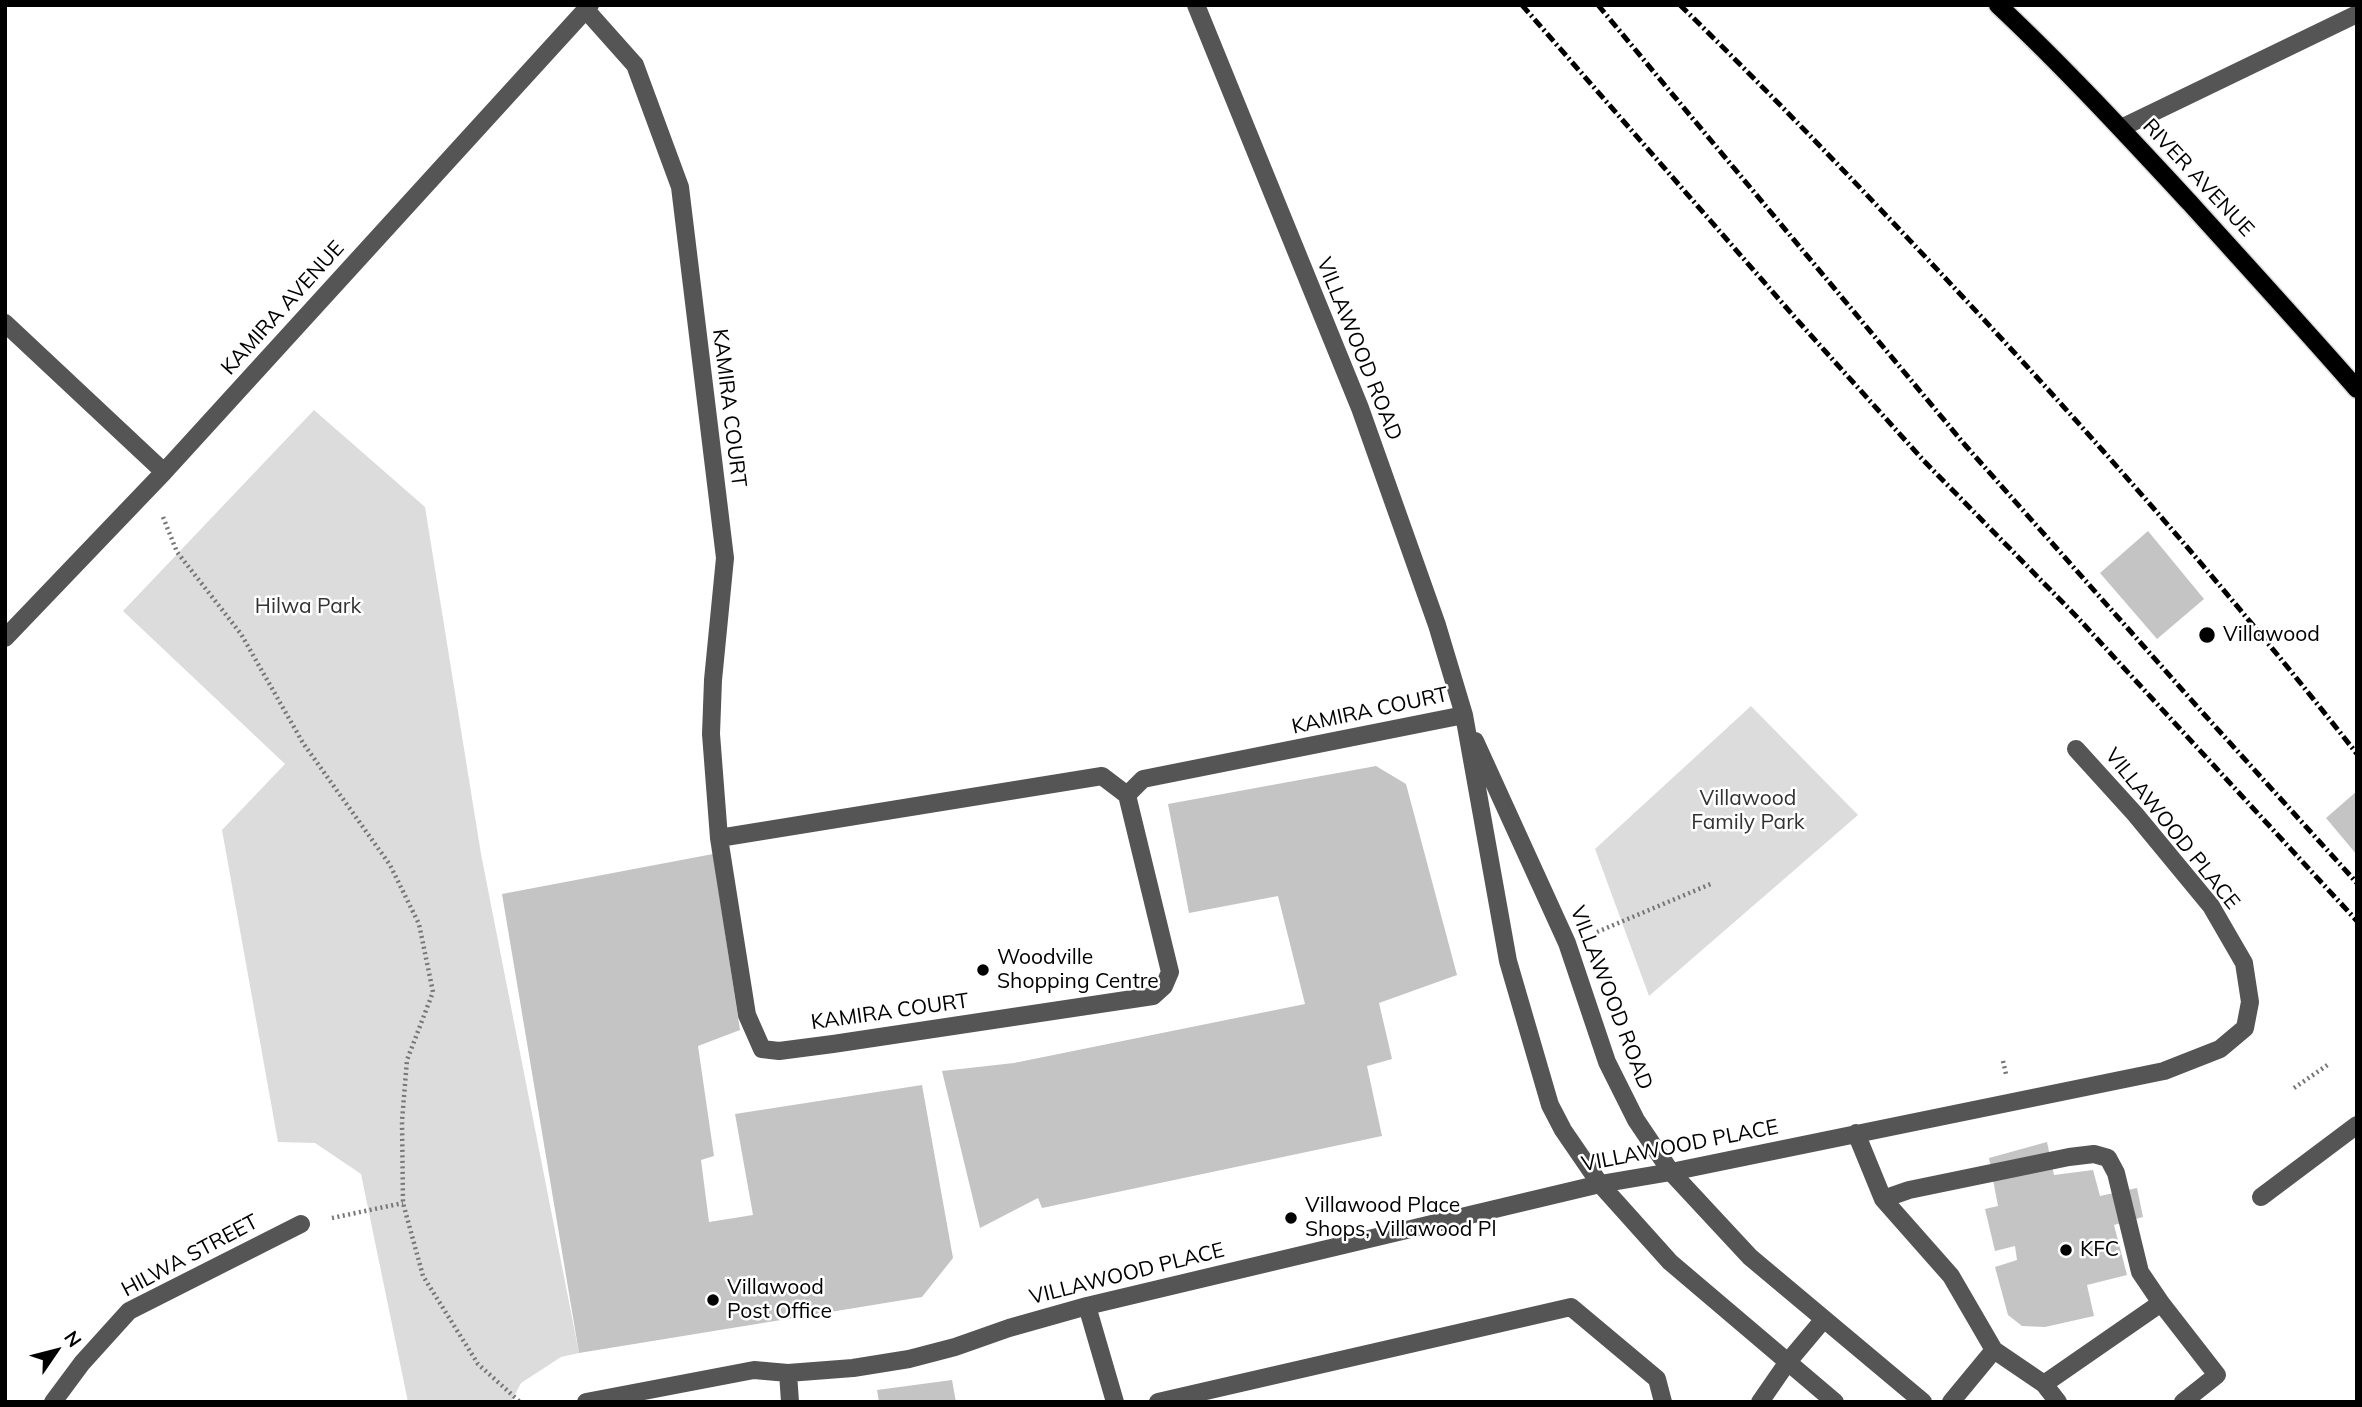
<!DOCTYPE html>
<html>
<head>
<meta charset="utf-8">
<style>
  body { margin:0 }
  #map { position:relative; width:2362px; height:1407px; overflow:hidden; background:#fff; font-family:Mulish,sans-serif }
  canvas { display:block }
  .frame { position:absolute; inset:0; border:7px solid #000; pointer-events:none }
  .north { position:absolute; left:21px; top:1316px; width:70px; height:70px; -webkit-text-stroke:5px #fff; paint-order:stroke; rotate:55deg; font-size:19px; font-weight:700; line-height:28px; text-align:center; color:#000 }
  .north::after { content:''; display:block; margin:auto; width:24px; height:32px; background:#000; clip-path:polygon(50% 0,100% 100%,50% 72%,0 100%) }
</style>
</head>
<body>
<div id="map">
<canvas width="2362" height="1407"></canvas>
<div class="frame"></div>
<div class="north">N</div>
</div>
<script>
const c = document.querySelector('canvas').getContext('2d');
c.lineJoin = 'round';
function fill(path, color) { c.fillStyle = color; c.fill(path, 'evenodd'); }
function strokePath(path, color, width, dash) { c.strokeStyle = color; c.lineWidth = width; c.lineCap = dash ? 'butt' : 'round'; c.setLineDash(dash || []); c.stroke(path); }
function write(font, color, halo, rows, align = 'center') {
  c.font = font + ' Mulish,sans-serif'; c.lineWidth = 5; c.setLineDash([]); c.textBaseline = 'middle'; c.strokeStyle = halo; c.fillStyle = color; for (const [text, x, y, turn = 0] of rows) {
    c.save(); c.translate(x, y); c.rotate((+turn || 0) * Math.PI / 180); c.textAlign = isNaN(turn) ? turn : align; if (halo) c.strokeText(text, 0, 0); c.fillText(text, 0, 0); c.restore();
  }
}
const green = new Path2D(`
  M 314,410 L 425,507 L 481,854 L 579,1353 L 561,1357 L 521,1383 L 511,1402 L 408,1402 L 361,1174 L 315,1143 L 278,1142 L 222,830 L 285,764 L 123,611 Z
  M 1751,706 L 1858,815 L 1649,996 L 1595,849 Z`);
const building = new Path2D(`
  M 2148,531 L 2204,599 L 2157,639 L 2100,573 Z
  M 1376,766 L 1406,784 L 1457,975 L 1379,1003 L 1392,1059 L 1367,1066 L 1382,1136 L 1042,1208 L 1038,1198 L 980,1228 L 942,1071 L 1014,1063 L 1305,1004 L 1278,896 L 1189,913 L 1168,804 Z
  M 2357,791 L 2357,855 L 2326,818 Z
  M 713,854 L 740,1030 L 698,1046 L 714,1156 L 701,1160 L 709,1222 L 753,1215 L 735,1114 L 922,1085 L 953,1258 L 922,1297 L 579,1353 L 502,894 Z
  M 2047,1142 L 2054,1175 L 2093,1170 L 2100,1196 L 2137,1188 L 2143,1217 L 2114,1225 L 2127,1275 L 2087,1285 L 2094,1316 L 2045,1327 L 2022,1326 L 2008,1315 L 1995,1267 L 2017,1260 L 2015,1246 L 1995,1251 L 1985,1209 L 1998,1206 L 1989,1158 Z
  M 952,1380 L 956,1402 L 879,1402 L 877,1390 Z`);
const path = new Path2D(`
  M 163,517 L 177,552 L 241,634 L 303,743 L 390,865 L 419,924 L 433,992 L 407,1060 L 402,1121 L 403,1203 L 423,1276 L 478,1364 L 520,1402
  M 1597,932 L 1713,883
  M 2003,1061 L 2006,1074
  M 2294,1088 L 2329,1064
  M 332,1218 L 403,1203`);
const minor = new Path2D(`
  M 1196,5 L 1360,408 L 1437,625 L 1464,715 L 1508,961 L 1550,1105 L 1563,1130 L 1600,1184 L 1670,1262 L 1835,1402
  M 586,10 L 635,65 L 680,187 L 725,558 L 713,680 L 711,734 L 719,838 L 747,1015 L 762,1049 L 779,1051 L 833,1044 L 1153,996 L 1164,986 L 1170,972 L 1127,795 L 1143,779 L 1464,715
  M 2121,128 L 2357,14
  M 5,323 L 164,472
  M 5,638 L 164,472 L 590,5
  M 1475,741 L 1567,943 L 1607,1062 L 1636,1120 L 1671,1172 L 1750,1257 L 1923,1402
  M 719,838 L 1102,776 L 1127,795
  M 1856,1133 L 1883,1199 L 1951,1276 L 1994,1350 L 2044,1384 L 2058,1402
  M 2261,1197 L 2357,1125
  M 1883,1199 L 1909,1190 L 2069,1157 L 2094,1154 L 2108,1158 L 2116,1173 L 2140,1272 L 2161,1303
  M 1087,1306 L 1115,1402
  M 788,1373 L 790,1402
  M 2044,1384 L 2161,1303 L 2217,1375 L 2183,1402
  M 53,1402 L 82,1363 L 129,1311 L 301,1224
  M 586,1402 L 754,1370 L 788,1373 L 853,1368 L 909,1359 L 955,1347 L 1009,1328 L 1087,1306 L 1600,1184 L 1671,1172 L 2164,1071 L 2220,1049 L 2245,1028 L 2250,1002 L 2244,963 L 2211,906 L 2135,814 L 2076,749
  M 1158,1402 L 1571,1307 L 1657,1379 L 1663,1402
  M 1760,1402 L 1787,1363 L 1824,1319
  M 1951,1402 L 1994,1350`);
const major = new Path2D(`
  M 1998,5 C 2065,68 2127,135 2190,203 C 2246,265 2302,326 2357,389`);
const rail = new Path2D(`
  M 1522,5 L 1798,321 L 1924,461 L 2077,617 L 2357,921
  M 1598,5 L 1965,445 L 2202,712 L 2357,883
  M 1680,5 C 1761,84 1839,165 1916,247 C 2070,410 2219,578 2357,754`);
const markers = [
  [2207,635,9,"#000"],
  [983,970,7,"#000"],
  [1291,1218,7,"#000"],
  [2066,1250,7,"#000"],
  [713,1300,7,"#000"]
];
const streetNames = [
  ["RIVER AVENUE",2198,178,47],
  ["KAMIRA AVENUE",283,308,-48],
  ["VILLAWOOD ROAD",1359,349,68],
  ["KAMIRA COURT",729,408,83],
  ["KAMIRA COURT",1370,711,-12],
  ["VILLAWOOD PLACE",2172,829,51],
  ["VILLAWOOD ROAD",1611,998,69],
  ["KAMIRA COURT",890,1012,-8],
  ["VILLAWOOD PLACE",1680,1146,-11],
  ["HILWA STREET",190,1256,-28],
  ["VILLAWOOD PLACE",1127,1274,-14]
];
const parkNames = [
  ["Hilwa Park",308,607],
  ["Villawood",1748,799],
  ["Family Park",1748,823]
];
const poiNames = [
  ["Villawood",2223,635],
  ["Woodville",997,958],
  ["Shopping Centre",997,982],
  ["Villawood Place",1305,1206],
  ["Shops, Villawood Pl",1305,1230],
  ["KFC",2080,1250],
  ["Villawood",727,1288],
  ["Post Office",727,1312]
];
fill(green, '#dcdcdc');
fill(building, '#c4c4c4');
strokePath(major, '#dbdbdb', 21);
strokePath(path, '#777', 4.5, [2, 3.5]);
strokePath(minor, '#555', 18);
strokePath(major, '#000', 18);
strokePath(rail, '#000', 5, [10, 3.5, 2, 3.5]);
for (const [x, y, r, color] of markers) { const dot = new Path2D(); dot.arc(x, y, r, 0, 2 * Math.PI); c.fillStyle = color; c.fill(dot); strokePath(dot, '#fff', 2.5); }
write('21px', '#000', '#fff', streetNames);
write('21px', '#333', '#fff', parkNames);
write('21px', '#000', '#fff', poiNames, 'left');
</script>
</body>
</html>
